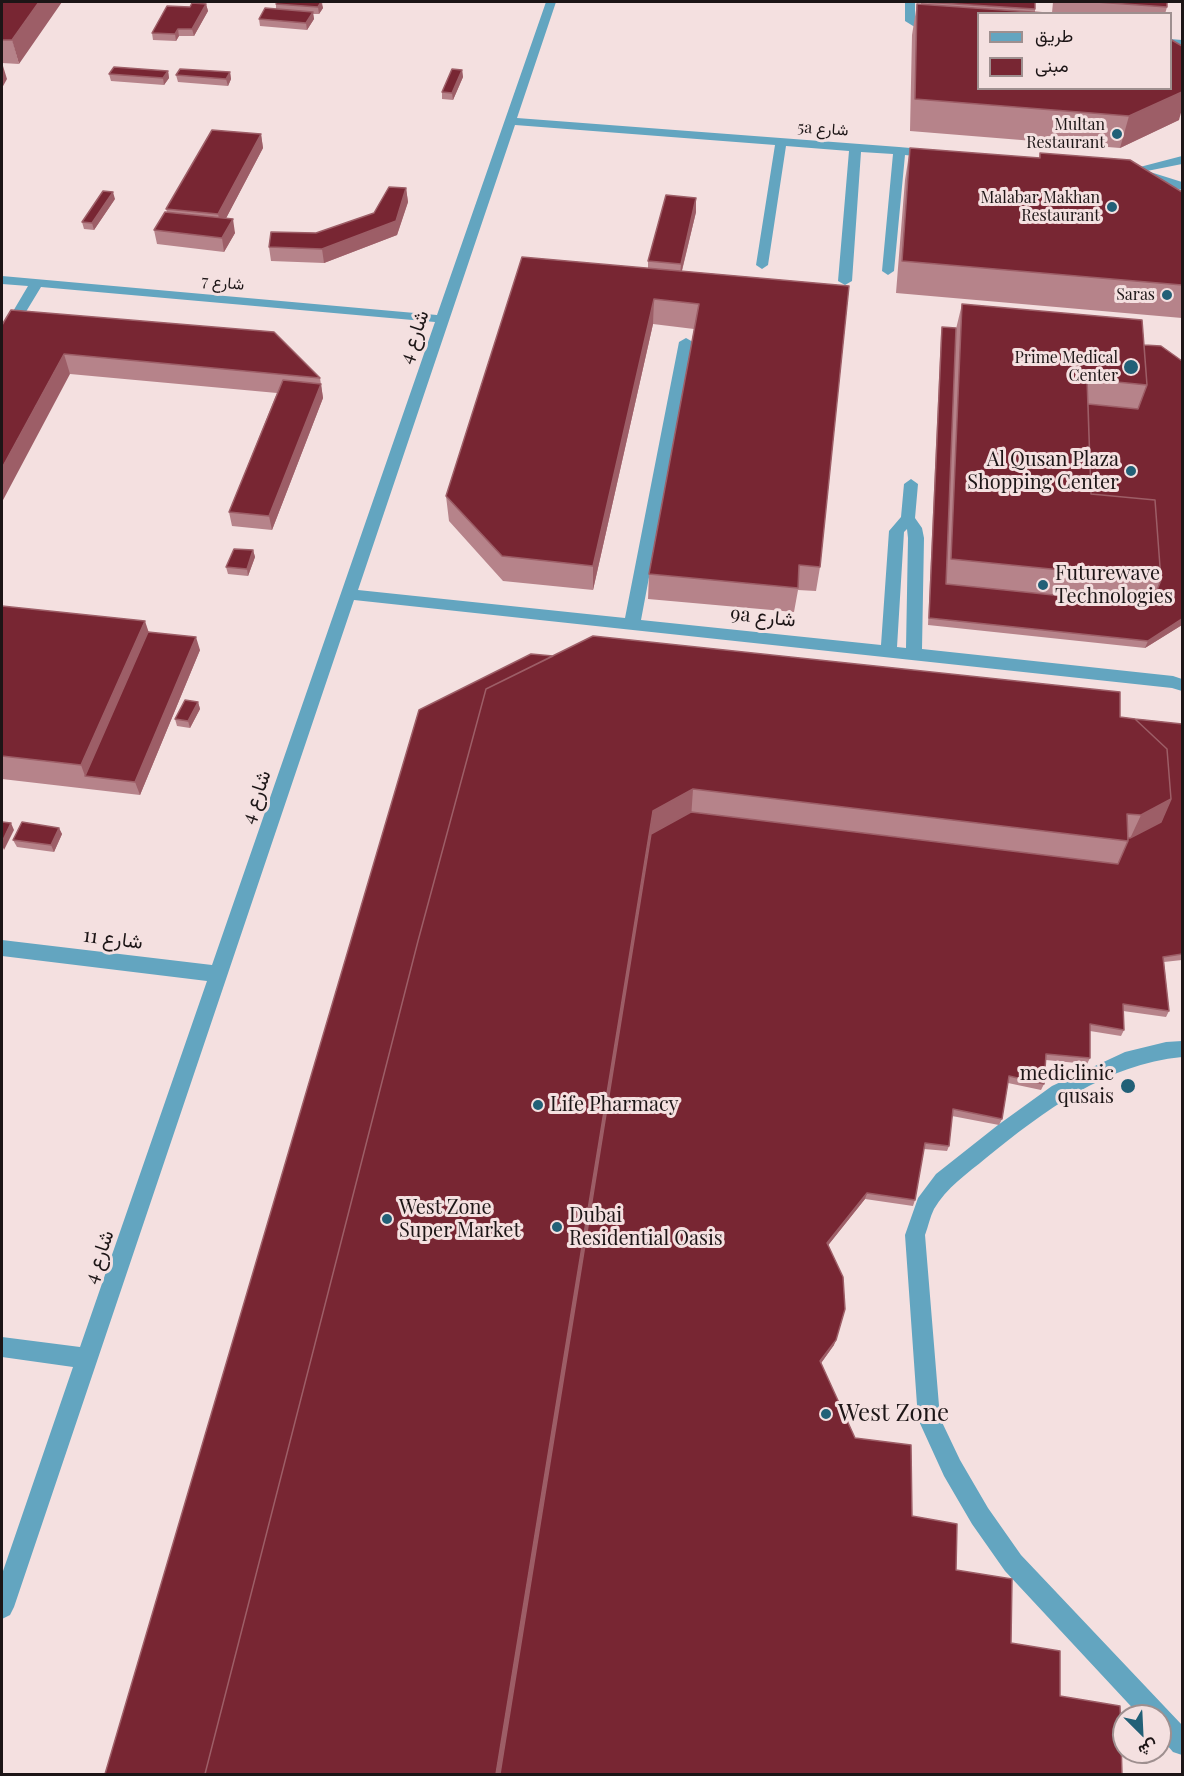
<!DOCTYPE html>
<html>
<head>
<meta charset="utf-8">
<style>
  body { margin:0 }
  #map { position:relative; width:1184px; height:1776px; overflow:hidden; background:#f4e0e0; font-family:"Playfair Display",Vazirmatn,serif }
  canvas { display:block }
  .frame { position:absolute; inset:0; border:3px solid #1c1516; pointer-events:none }
  .legend { position:absolute; left:977px; top:12px; width:195px; height:78px; box-sizing:border-box; background:#f4e0e0; border:2px solid #9e8f8f; margin:0; padding:8px 10px; list-style:none; font-size:18px; color:#1c1516 }
  .legend li { display:flex; align-items:center; gap:12px; height:30px }
  .legend b { width:30px; border:2px solid #9e8f8f }
  .north { position:absolute; left:1112px; top:1704px; width:60px; height:60px; box-sizing:border-box; background:#f4e0e0; border:2px solid #9e8f8f; border-radius:50%; rotate:156deg; font-size:16px; font-weight:700; line-height:24px; text-align:center; color:#1c1516 }
  .north::after { content:''; display:block; margin:auto; width:21px; height:27px; background:#226077; clip-path:polygon(50% 0,100% 100%,50% 72%,0 100%) }
</style>
</head>
<body>
<div id="map">
<canvas width="1184" height="1776"></canvas>
<div class="frame"></div>
<ul class="legend">
<li><b style="height:8px;background:#63a5c0"></b>طريق</li>
<li><b style="height:16px;background:#782633"></b>مبنى</li>
</ul>
<div class="north">ش</div>
</div>
<script>
const c = document.querySelector('canvas').getContext('2d');
c.lineJoin = 'round';
function fill(path, color) { c.fillStyle = color; c.fill(path, 'evenodd'); }
function strokePath(path, color, width, dash) { c.strokeStyle = color; c.lineWidth = width; c.lineCap = dash ? 'butt' : 'round'; c.setLineDash(dash || []); c.stroke(path); }
function write(font, color, halo, rows, align = 'center') {
  c.font = font + ' "Playfair Display",Vazirmatn,serif'; c.lineWidth = 6; c.setLineDash([]); c.textBaseline = 'middle'; c.strokeStyle = halo; c.fillStyle = color; for (const [text, x, y, turn = 0] of rows) {
    c.save(); c.translate(x, y); c.rotate((+turn || 0) * Math.PI / 180); c.textAlign = isNaN(turn) ? turn : align; if (halo) c.strokeText(text, 0, 0); c.fillText(text, 0, 0); c.restore();
  }
}
const minor = new Path2D(`
  M 546,2 L 556,2 L 517,118 L 899,147 L 933,150 L 939,154 L 933,158 L 905,155 L 894,271 L 888,275 L 882,271 L 893,154 L 861,152 L 852,281 L 845,285 L 838,281 L 849,151 L 786,146 L 768,265 L 762,269 L 756,265 L 775,145 L 515,125 L 358,590 L 625,618 L 679,342 L 686,338 L 693,342 L 641,620 L 881,645 L 889,531 L 901,517 L 904,484 L 911,479 L 918,484 L 915,518 L 922,528 L 924,538 L 922,649 L 1173,676 L 1182,679 L 1182,691 L 1172,688 L 354,600 L 14,1607 L 10,1615 L 2,1619 L 2,1574 L 73,1367 L 2,1357 L 2,1337 L 80,1347 L 207,981 L 2,956 L 2,940 L 212,965 L 435,322 L 41,287 L 7,343 L 2,344 L 2,330 L 28,286 L 2,284 L 2,276 L 437,315 ZM 907,529 L 908,538 L 906,648 L 897,647 L 904,532 Z
  M 905,2 L 915,2 L 915,20 L 921,23 L 978,27 L 978,33 L 918,29 L 905,21 Z
  M 1170,39 L 1182,40 L 1182,46 L 1170,45 Z
  M 1182,156 L 1182,164 L 1147,171 L 1182,182 L 1182,190 L 1127,173 L 1125,170 L 1131,166 L 1136,168 Z
  M 1182,1041 L 1182,1057 C 1106,1064 1044,1111 986,1158 C 968,1173 946,1188 934,1209 C 930,1217 928,1227 925,1235 L 940,1418 L 960,1460 L 988,1508 L 1021,1555 L 1182,1725 L 1182,1755 L 1173,1752 L 1160,1737 L 1160,1716 L 1140,1716 L 1005,1571 L 972,1524 L 944,1476 L 918,1419 L 905,1235 L 918,1198 L 936,1174 L 998,1125 L 1052,1086 L 1125,1052 L 1166,1042 Z`);
const wall = new Path2D(`
  M 2,2 L 19,64 L 2,63 Z
  M 322,2 L 323,8 L 319,14 L 313,14 L 314,19 L 307,30 L 260,26 L 259,19 L 276,9 L 276,4 Z
  M 921,2 L 1035,2 L 1035,12 L 1052,13 L 1053,2 L 1167,2 L 1167,7 L 1165,14 L 978,14 L 1179,120 L 1120,148 L 910,131 L 912,35 L 917,4 L 921,4 Z
  M 206,4 L 208,11 L 194,36 L 179,36 L 176,41 L 153,40 L 152,33 Z
  M 462,70 L 463,77 L 453,100 L 442,99 L 442,92 Z
  M 168,71 L 169,78 L 164,85 L 111,81 L 109,74 Z
  M 230,72 L 231,79 L 228,86 L 178,82 L 176,75 Z
  M 261,134 L 263,148 L 226,218 L 235,233 L 224,252 L 157,244 L 154,230 L 167,212 L 166,209 Z
  M 910,148 L 1039,158 L 1040,153 L 1182,192 L 1182,318 L 896,293 L 905,180 Z
  M 406,188 L 408,202 L 397,235 L 324,263 L 271,261 L 269,247 L 316,233 L 374,213 Z
  M 696,198 L 696,212 L 682,271 L 849,286 L 820,567 L 816,591 L 798,590 L 794,612 L 648,599 L 649,574 L 694,329 L 653,324 L 593,590 L 503,581 L 449,521 L 446,496 L 648,268 L 648,261 Z
  M 115,199 L 94,230 L 84,229 L 82,222 Z
  M 962,304 L 1144,345 L 1182,625 L 1145,648 L 928,625 L 941,334 L 942,327 L 956,329 Z
  M 2,325 L 320,378 L 323,398 L 272,530 L 232,526 L 229,512 L 277,393 L 70,374 Z
  M 253,550 L 255,557 L 248,576 L 228,574 L 226,567 Z
  M 2,606 L 148,632 L 200,650 L 140,795 L 2,779 Z
  M 198,702 L 200,709 L 190,728 L 177,726 L 175,719 Z
  M 419,710 L 1120,717 L 1182,724 L 1182,960 L 1164,962 L 1169,1011 L 1166,1017 L 1123,1011 L 1124,1030 L 1121,1036 L 1090,1031 L 1090,1058 L 1087,1064 L 1046,1060 L 1044,1084 L 1041,1090 L 1008,1083 L 1002,1119 L 999,1125 L 952,1116 L 949,1146 L 947,1151 L 924,1149 L 915,1200 L 913,1206 L 865,1199 L 828,1245 L 834,1345 L 821,1363 L 105,1774 Z
  M 59,828 L 62,834 L 54,852 L 17,847 L 13,840 Z`);
const shadedWall = new Path2D(`
  M 39,2 L 62,2 L 19,64 L 12,40 Z
  M 321,2 L 323,8 L 319,14 L 318,7 Z
  M 206,4 L 208,11 L 194,36 L 192,29 Z
  M 313,12 L 314,19 L 307,30 L 306,23 Z
  M 178,29 L 179,36 L 176,41 L 175,34 Z
  M 3,66 L 7,79 L 2,88 L 2,68 Z
  M 462,70 L 463,77 L 453,100 L 452,93 Z
  M 168,71 L 169,78 L 164,85 L 163,78 Z
  M 230,72 L 231,79 L 228,86 L 226,79 Z
  M 1182,92 L 1182,109 L 1179,120 L 1120,148 L 1129,116 Z
  M 261,134 L 263,148 L 221,228 L 218,214 Z
  M 406,188 L 408,202 L 397,235 L 324,263 L 322,249 L 396,221 Z
  M 113,192 L 115,199 L 94,230 L 92,223 Z
  M 696,198 L 696,212 L 680,278 L 681,264 Z
  M 233,219 L 235,233 L 224,252 L 222,238 Z
  M 654,299 L 653,324 L 593,590 L 593,566 Z
  M 64,354 L 70,374 L 2,502 L 2,468 Z
  M 321,384 L 323,398 L 272,530 L 269,516 Z
  M 253,550 L 255,557 L 248,576 L 247,569 Z
  M 1182,619 L 1182,625 L 1145,648 L 1148,641 Z
  M 145,621 L 153,645 L 85,776 L 81,765 Z
  M 196,637 L 200,650 L 140,795 L 135,782 Z
  M 198,702 L 200,709 L 190,728 L 188,721 Z
  M 693,789 L 691,819 L 501,1774 L 496,1774 L 653,811 Z
  M 1171,799 L 1158,829 L 1127,845 L 1141,815 Z
  M 11,823 L 14,830 L 4,850 L 2,845 L 2,842 Z
  M 59,828 L 62,834 L 54,852 L 51,845 Z
  M 867,1193 L 865,1199 L 826,1248 L 827,1243 Z
  M 836,1340 L 834,1345 L 819,1366 L 820,1361 Z`);
const building = new Path2D(`
  M 2,2 L 39,2 L 12,40 L 2,40 Z
  M 277,2 L 321,2 L 318,7 L 276,4 Z
  M 924,2 L 1035,2 L 1035,9 Z
  M 1096,2 L 1167,2 L 1167,7 Z
  M 192,3 L 206,4 L 192,29 L 178,29 L 175,34 L 152,33 L 167,6 L 190,7 Z
  M 917,4 L 1060,14 L 978,14 L 978,88 L 1170,88 L 1170,39 L 1182,46 L 1182,92 L 1129,116 L 915,99 Z
  M 265,8 L 313,12 L 306,23 L 259,19 Z
  M 114,67 L 168,71 L 163,78 L 109,74 Z
  M 180,69 L 230,72 L 226,79 L 176,75 Z
  M 452,69 L 462,70 L 452,93 L 442,92 Z
  M 212,130 L 261,134 L 218,214 L 166,209 Z
  M 910,148 L 1040,158 L 1040,153 L 1130,160 L 1182,192 L 1182,285 L 902,261 Z
  M 389,187 L 406,188 L 396,221 L 322,249 L 269,247 L 271,232 L 316,233 L 374,213 Z
  M 103,191 L 113,192 L 92,223 L 82,222 Z
  M 666,195 L 696,198 L 681,264 L 648,261 Z
  M 165,212 L 233,219 L 222,238 L 154,230 Z
  M 522,257 L 849,286 L 820,567 L 799,565 L 798,588 L 649,574 L 699,304 L 654,299 L 593,566 L 502,556 L 446,496 Z
  M 962,304 L 1142,320 L 1147,385 L 1087,379 L 1091,494 L 1155,500 L 1161,580 L 951,559 Z
  M 11,310 L 274,332 L 320,378 L 64,354 L 2,468 L 2,325 Z
  M 942,327 L 956,328 L 946,584 L 1151,605 L 1161,580 L 1155,500 L 1091,494 L 1088,404 L 1138,409 L 1147,385 L 1144,345 L 1161,346 L 1182,361 L 1182,619 L 1148,641 L 929,618 Z
  M 283,380 L 321,384 L 269,516 L 229,512 Z
  M 234,549 L 253,550 L 247,569 L 226,567 Z
  M 2,606 L 145,621 L 81,765 L 2,756 Z
  M 148,632 L 196,637 L 135,782 L 85,776 Z
  M 593,636 L 1120,692 L 1120,717 L 1135,719 L 1167,749 L 1171,799 L 1141,815 L 1127,814 L 1128,841 L 693,789 L 653,811 L 496,1774 L 205,1774 L 418,941 L 486,689 Z
  M 531,654 L 553,656 L 486,689 L 418,941 L 205,1774 L 105,1774 L 419,710 Z
  M 185,700 L 198,702 L 188,721 L 175,719 Z
  M 1135,719 L 1182,724 L 1182,954 L 1163,957 L 1169,1011 L 1123,1004 L 1124,1030 L 1090,1024 L 1090,1058 L 1046,1054 L 1044,1084 L 1009,1076 L 1002,1119 L 953,1109 L 949,1146 L 925,1143 L 915,1200 L 867,1193 L 827,1243 L 843,1277 L 845,1309 L 836,1340 L 820,1361 L 855,1438 L 911,1445 L 912,1516 L 957,1524 L 956,1570 L 1012,1579 L 1011,1643 L 1060,1651 L 1060,1696 L 1120,1706 L 1122,1774 L 500,1774 L 651,834 L 691,812 L 1118,864 L 1128,841 L 1128,838 L 1130,838 L 1161,822 L 1171,799 L 1167,749 Z
  M 2,822 L 11,823 L 2,842 Z
  M 22,822 L 59,828 L 51,845 L 13,840 Z`);
const markers = [
  [1117,134,6,"#226077"],
  [1112,207,6,"#226077"],
  [1167,295,6,"#226077"],
  [1131,367,8,"#226077"],
  [1131,471,6,"#226077"],
  [1043,585,6,"#226077"],
  [1128,1086,8,"#226077"],
  [538,1105,6,"#226077"],
  [387,1219,6,"#226077"],
  [557,1227,6,"#226077"],
  [826,1414,6,"#226077"]
];
const farPoinames = [
  ["Multan",1105,125],
  ["Restaurant",1105,143],
  ["Malabar Makhan",1100,198],
  ["Restaurant",1100,216],
  ["Saras",1155,295],
  ["Prime Medical",1118,358],
  ["Center",1118,376]
];
const farStreetnames = [
  ["5a شارع",823,129,4],
  ["شارع 7",223,283,5]
];
const streetNames = [
  ["شارع 4",414,337,-71],
  ["9a شارع",763,617,6],
  ["شارع 4",256,797,-71],
  ["شارع 11",113,939,7],
  ["شارع 4",99,1257,-71]
];
const poiNames = [
  ["Al Qusan Plaza",1119,460,"right"],
  ["Shopping Center",1119,483,"right"],
  ["Futurewave",1055,574],
  ["Technologies",1055,597],
  ["mediclinic",1114,1074,"right"],
  ["qusais",1114,1097,"right"],
  ["Life Pharmacy",550,1105],
  ["West Zone",399,1208],
  ["Super Market",399,1231],
  ["Dubai",569,1216],
  ["Residential Oasis",569,1239]
];
const nearPoinames = [
  ["West Zone",838,1414]
];
fill(minor, '#63a5c0');
fill(wall, '#b6838a');
fill(shadedWall, '#9d5e67');
fill(building, '#782633');
strokePath(building, '#9d5e67', 1.5);
for (const [x, y, r, color] of markers) { const dot = new Path2D(); dot.arc(x, y, r, 0, 2 * Math.PI); c.fillStyle = color; c.fill(dot); strokePath(dot, '#f4e0e0', 2); }
write('16px', '#1c1516', '#f4e0e0', farPoinames, 'right');
write('16px', '#1c1516', '#f4e0e0', farStreetnames);
write('20px', '#1c1516', '#f4e0e0', streetNames);
write('20px', '#1c1516', '#f4e0e0', poiNames, 'left');
write('24px', '#1c1516', '#f4e0e0', nearPoinames, 'left');
</script>
</body>
</html>
